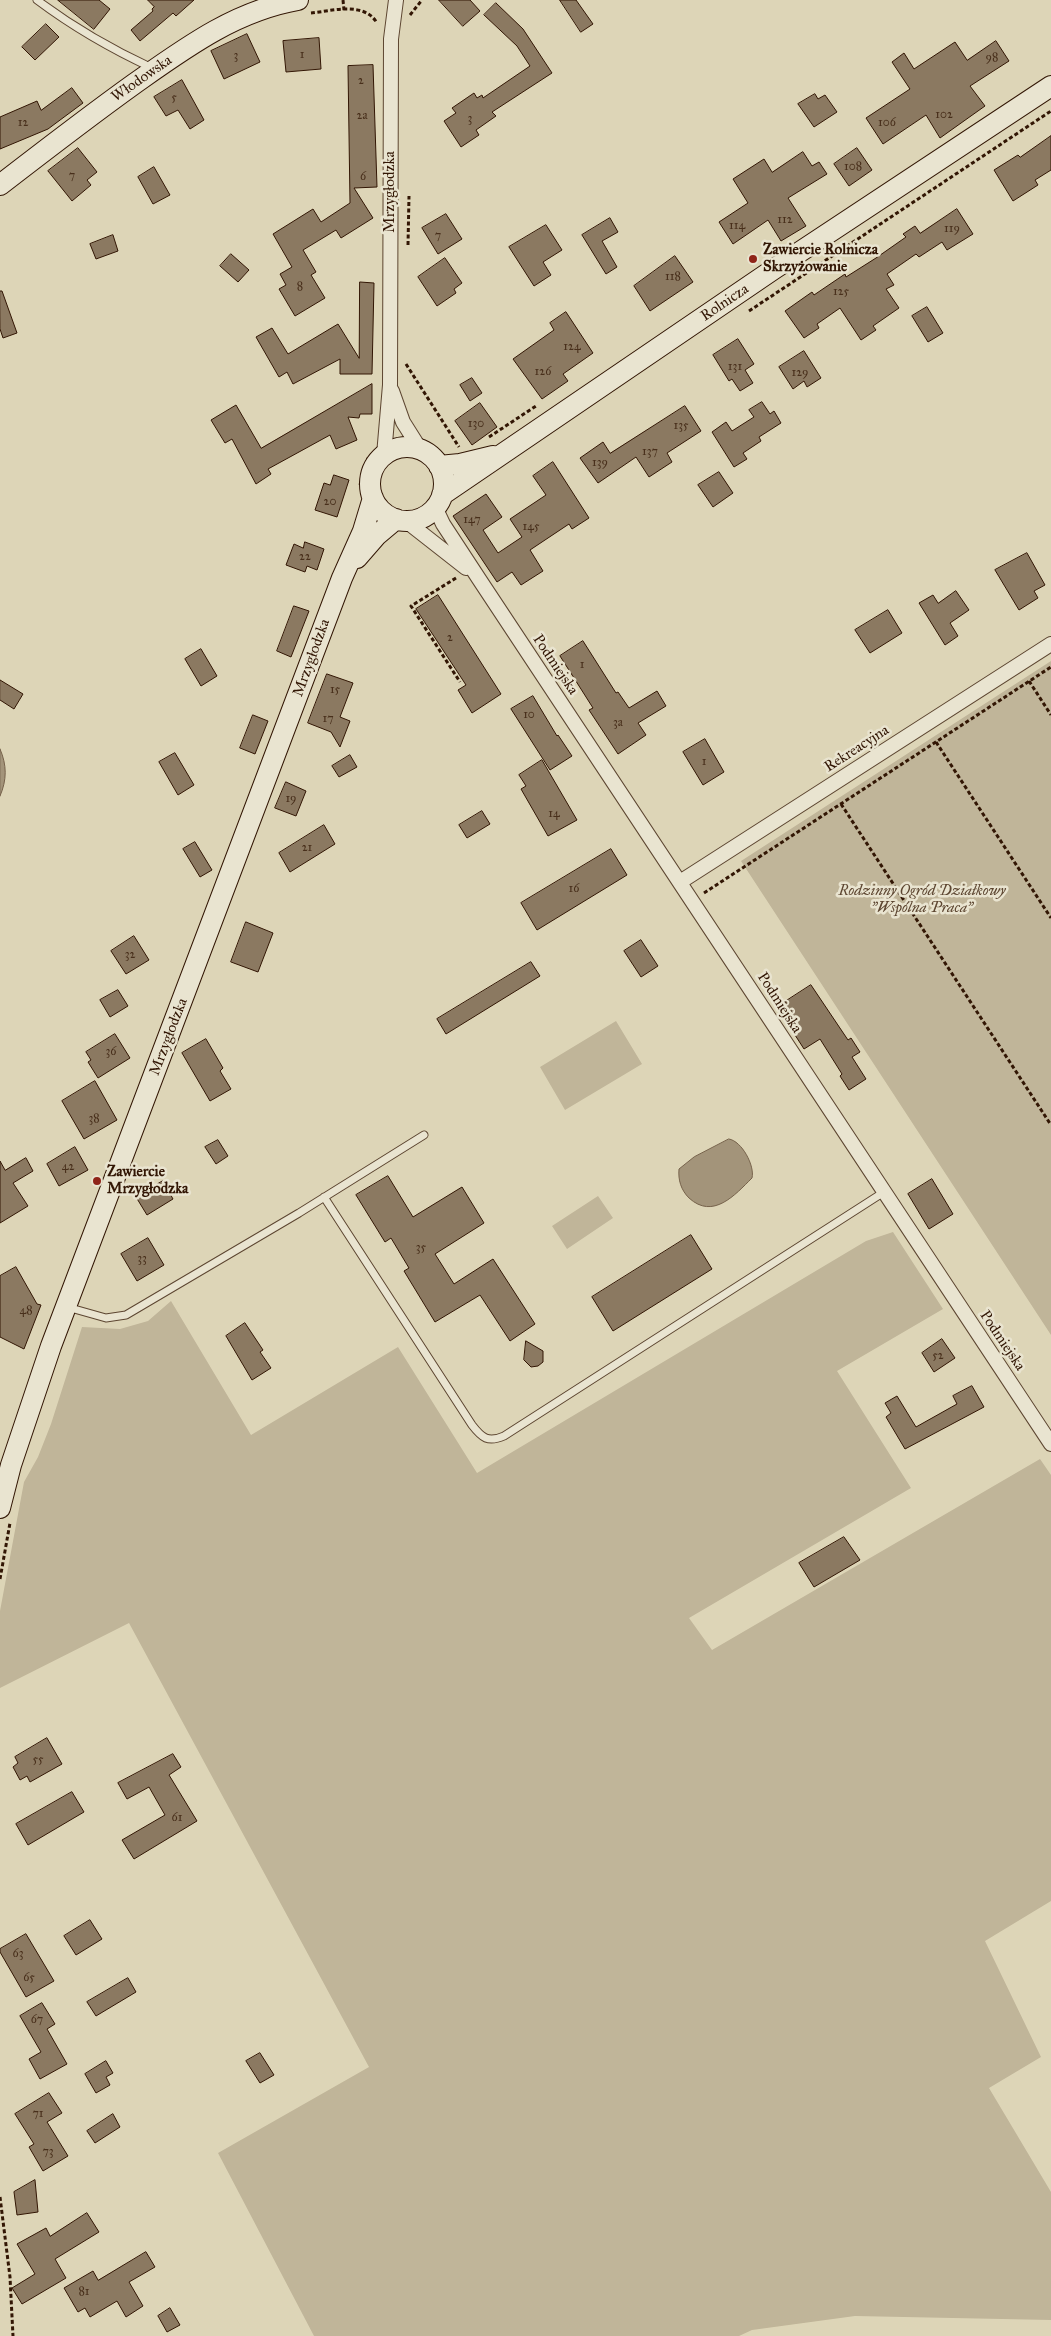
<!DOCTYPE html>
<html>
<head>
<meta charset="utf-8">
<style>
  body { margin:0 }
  canvas { display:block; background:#ddd5b7 }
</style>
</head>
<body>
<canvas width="1051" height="2336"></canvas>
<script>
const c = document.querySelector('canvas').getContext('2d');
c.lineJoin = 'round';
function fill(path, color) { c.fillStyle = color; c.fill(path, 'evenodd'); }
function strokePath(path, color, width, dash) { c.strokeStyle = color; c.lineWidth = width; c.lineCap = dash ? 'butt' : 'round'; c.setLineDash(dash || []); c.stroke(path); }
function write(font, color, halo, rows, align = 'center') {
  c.font = font + ' "IM FELL Great Primer",serif'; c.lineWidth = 5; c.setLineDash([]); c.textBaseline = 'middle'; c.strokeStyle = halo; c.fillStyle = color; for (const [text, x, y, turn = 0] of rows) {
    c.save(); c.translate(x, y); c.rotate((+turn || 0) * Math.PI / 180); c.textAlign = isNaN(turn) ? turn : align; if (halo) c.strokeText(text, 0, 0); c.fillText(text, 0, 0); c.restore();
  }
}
const green = new Path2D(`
  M 1051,661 L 1051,1335 L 741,861 Z
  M 616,1021 L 642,1064 L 565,1110 L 540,1067 Z
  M 598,1196 L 613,1218 L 567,1249 L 552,1226 Z
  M 893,1232 L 943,1309 L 837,1371 L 911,1488 L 689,1618 L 712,1650 L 1040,1459 L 1051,1475 L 1051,1901 L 985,1941 L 1041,2057 L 989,2088 L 1051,2192 L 1051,2320 L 855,2316 L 752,2330 L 739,2336 L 314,2336 L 218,2153 L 369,2067 L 129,1623 L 0,1688 L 0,1611 L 24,1482 L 38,1457 L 51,1424 L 82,1327 L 120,1329 L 148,1321 L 171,1301 L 251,1435 L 398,1347 L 477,1473 L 866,1241 Z`);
const water = new Path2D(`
  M 0,749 C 7,765 7,780 0,796 Z
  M 729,1139 C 742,1141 755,1166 752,1178 C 735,1195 713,1220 689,1198 C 681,1190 678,1180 679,1169 L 694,1157 Z`);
const building = new Path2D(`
  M 58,0 L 99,0 L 110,9 L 94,29 Z
  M 148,0 L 194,0 L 176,16 L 173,13 L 140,41 L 131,30 L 153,11 L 152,9 L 154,7 Z
  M 439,0 L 470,0 L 480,11 L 463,26 Z
  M 560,0 L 576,0 L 593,24 L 581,32 Z
  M 496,3 L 523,29 L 552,73 L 492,112 L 496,116 L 476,130 L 479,135 L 461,147 L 444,121 L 456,113 L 452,108 L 474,93 L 477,98 L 482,95 L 483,98 L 530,66 L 517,46 L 484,15 Z
  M 46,24 L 59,37 L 35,60 L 22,47 Z
  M 247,34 L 260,62 L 224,79 L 211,51 Z
  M 319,38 L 321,69 L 286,72 L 283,41 Z
  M 996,41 L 1009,61 L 970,86 L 985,106 L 940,138 L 926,115 L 883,144 L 866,118 L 910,89 L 892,62 L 904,53 L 914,69 L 955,42 L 967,60 Z
  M 373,65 L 377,187 L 354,188 L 373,218 L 341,238 L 336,230 L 303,250 L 316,272 L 311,275 L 325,298 L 295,316 L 279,289 L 286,285 L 280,274 L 292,267 L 273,234 L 313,209 L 321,222 L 350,203 L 348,66 Z
  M 182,80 L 204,120 L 190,129 L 178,110 L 166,116 L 154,97 Z
  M 72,88 L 83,103 L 48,129 L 0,149 L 0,117 L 37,101 L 41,110 Z
  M 815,94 L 818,99 L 825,95 L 837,112 L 814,127 L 798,104 Z
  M 1051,136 L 1051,170 L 1035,180 L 1038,185 L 1013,201 L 994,170 L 1018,155 L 1020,157 Z
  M 78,148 L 97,172 L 87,180 L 91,185 L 72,201 L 48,171 Z
  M 857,148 L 872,170 L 849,186 L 834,164 Z
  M 803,152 L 812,166 L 819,162 L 827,174 L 788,198 L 806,226 L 781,241 L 768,220 L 733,244 L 719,222 L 748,203 L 733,179 L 764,159 L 772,172 Z
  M 154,167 L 170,195 L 153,204 L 138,177 Z
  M 957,209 L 973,234 L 947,250 L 942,242 L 919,257 L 916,254 L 887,274 L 894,285 L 886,289 L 899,308 L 873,326 L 876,330 L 861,340 L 840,308 L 817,324 L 819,328 L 804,338 L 785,311 L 812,292 L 814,295 L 845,274 L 846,277 L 876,258 L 906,237 L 903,234 L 915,226 L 920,233 Z
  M 446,214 L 462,239 L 438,254 L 422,228 Z
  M 610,218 L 618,232 L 602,241 L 617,267 L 606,274 L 582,235 Z
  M 546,225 L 562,250 L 543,262 L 551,275 L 534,286 L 509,247 Z
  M 113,235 L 118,251 L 96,259 L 90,244 Z
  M 231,254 L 249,270 L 238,282 L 220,266 Z
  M 675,256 L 693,282 L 650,311 L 634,286 Z
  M 445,258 L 462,283 L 454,289 L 456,293 L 437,306 L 418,277 Z
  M 360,282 L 374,283 L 372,374 L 340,374 L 340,359 L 293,384 L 287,372 L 279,377 L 256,337 L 272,328 L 288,354 L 338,324 L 359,358 Z
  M 0,291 L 2,291 L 17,333 L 3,338 L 0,329 Z
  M 927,307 L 943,333 L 928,342 L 912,316 Z
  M 566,312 L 593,353 L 563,374 L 568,381 L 542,399 L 513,359 L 554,330 L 550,323 Z
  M 738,339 L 754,364 L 745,370 L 753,383 L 740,391 L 732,379 L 729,381 L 713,355 Z
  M 804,351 L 821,378 L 807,387 L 804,381 L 793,389 L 779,367 Z
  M 472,378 L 482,393 L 470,401 L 460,385 Z
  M 372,384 L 372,414 L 360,414 L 359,418 L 348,417 L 357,440 L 336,449 L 330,435 L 268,469 L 271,474 L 256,484 L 232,439 L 225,443 L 211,420 L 236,405 L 261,448 Z
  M 762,402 L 770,414 L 774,411 L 781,423 L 759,437 L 761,441 L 743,453 L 747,459 L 734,467 L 712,432 L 726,422 L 732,431 L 754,417 L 749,410 Z
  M 480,403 L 497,427 L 472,445 L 455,421 Z
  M 685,406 L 701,431 L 667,453 L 672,462 L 649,477 L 636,457 L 598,483 L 580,458 L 603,442 L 610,453 Z
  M 553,462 L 589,518 L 572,529 L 569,524 L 530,550 L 543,571 L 521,585 L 512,572 L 497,582 L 453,516 L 486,494 L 502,517 L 483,530 L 498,553 L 522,537 L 510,519 L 546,495 L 533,476 Z
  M 719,472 L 733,493 L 713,507 L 698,485 Z
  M 334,475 L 349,480 L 337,517 L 315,510 L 324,483 L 330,485 Z
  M 305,542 L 324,549 L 317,570 L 307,566 L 305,572 L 286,565 L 294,544 L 303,548 Z
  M 1027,553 L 1045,585 L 1034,591 L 1038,598 L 1019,610 L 995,570 Z
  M 956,591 L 969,610 L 950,623 L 958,636 L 945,645 L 919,603 L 933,595 L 938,603 Z
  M 438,595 L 501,694 L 472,713 L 458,690 L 466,685 L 416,609 Z
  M 294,606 L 309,611 L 291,657 L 277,651 Z
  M 888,610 L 902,633 L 870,653 L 855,630 Z
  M 583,641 L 616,693 L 618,692 L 629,708 L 657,691 L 666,706 L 638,723 L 646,735 L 618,754 L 589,710 L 593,708 L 560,656 Z
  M 201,649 L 217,676 L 201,686 L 185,659 Z
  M 327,674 L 353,683 L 340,717 L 350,721 L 340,747 L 331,732 L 308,723 Z
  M 0,680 L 23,694 L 14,709 L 0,700 Z
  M 533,696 L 557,736 L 558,735 L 572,756 L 550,770 L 511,709 Z
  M 253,715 L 268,721 L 255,754 L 240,748 Z
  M 705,739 L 724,772 L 703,785 L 683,752 Z
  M 175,753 L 194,785 L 178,795 L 159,762 Z
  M 350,755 L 357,767 L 339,777 L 332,766 Z
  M 542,760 L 577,820 L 548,836 L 521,789 L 526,786 L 519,775 Z
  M 286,782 L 306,791 L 296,816 L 275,808 Z
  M 482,811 L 490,824 L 467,838 L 459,825 Z
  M 324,825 L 335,844 L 290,872 L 279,853 Z
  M 195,842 L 212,870 L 200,877 L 183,849 Z
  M 611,849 L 627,875 L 537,930 L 521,903 Z
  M 246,922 L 273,933 L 258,972 L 231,962 Z
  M 134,936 L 149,960 L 126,974 L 111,951 Z
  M 641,940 L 658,966 L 641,977 L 624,951 Z
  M 531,962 L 540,976 L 446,1034 L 437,1019 Z
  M 811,985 L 848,1040 L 851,1038 L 860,1052 L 852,1057 L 866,1079 L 849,1090 L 840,1076 L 842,1074 L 820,1039 L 804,1049 L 777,1007 Z
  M 118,990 L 128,1006 L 110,1017 L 100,1000 Z
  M 115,1034 L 130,1058 L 98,1078 L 88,1062 L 91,1060 L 86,1052 Z
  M 206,1039 L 223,1068 L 220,1071 L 231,1089 L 210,1101 L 182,1053 Z
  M 95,1081 L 117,1120 L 84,1139 L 62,1101 Z
  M 218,1140 L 228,1156 L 216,1164 L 205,1147 Z
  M 75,1147 L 88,1170 L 59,1186 L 47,1164 Z
  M 26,1158 L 33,1171 L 13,1183 L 28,1206 L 0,1223 L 0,1161 L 5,1170 Z
  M 388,1176 L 413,1217 L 462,1187 L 484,1223 L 435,1254 L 454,1284 L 493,1259 L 535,1324 L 510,1341 L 480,1295 L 435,1322 L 404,1271 L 409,1268 L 391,1238 L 385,1242 L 356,1195 Z
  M 932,1179 L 953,1214 L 929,1229 L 908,1194 Z
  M 163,1181 L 173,1199 L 147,1215 L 136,1197 Z
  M 691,1235 L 712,1269 L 613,1331 L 592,1297 Z
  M 148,1238 L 164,1265 L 137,1281 L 121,1254 Z
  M 16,1267 L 37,1304 L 41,1305 L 24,1349 L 0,1337 L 0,1276 Z
  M 245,1323 L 263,1350 L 260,1352 L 271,1368 L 252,1380 L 226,1336 Z
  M 942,1339 L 955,1358 L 934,1372 L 922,1353 Z
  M 526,1341 L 543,1351 L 543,1362 L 538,1366 L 531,1367 L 524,1360 Z
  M 972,1386 L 984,1407 L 905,1449 L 886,1417 L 891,1413 L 885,1403 L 897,1396 L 916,1427 L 957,1404 L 953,1396 Z
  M 844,1537 L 860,1560 L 814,1587 L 799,1563 Z
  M 47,1738 L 62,1764 L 30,1782 L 27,1776 L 20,1780 L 13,1767 L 18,1763 L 15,1757 Z
  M 173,1754 L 181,1767 L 169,1775 L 197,1821 L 134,1859 L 122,1840 L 165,1815 L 149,1787 L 127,1799 L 118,1783 Z
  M 72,1792 L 84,1812 L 28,1845 L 16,1824 Z
  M 90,1920 L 102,1939 L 76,1955 L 64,1936 Z
  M 26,1934 L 54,1981 L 26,1997 L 0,1952 L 0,1949 Z
  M 128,1978 L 136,1992 L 96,2016 L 87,2002 Z
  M 42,2003 L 55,2024 L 47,2029 L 67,2064 L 40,2079 L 29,2059 L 41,2052 L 20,2016 Z
  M 260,2053 L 274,2075 L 260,2083 L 246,2061 Z
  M 106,2061 L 113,2073 L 106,2077 L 110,2085 L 96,2093 L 85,2074 Z
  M 49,2093 L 62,2113 L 47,2122 L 68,2156 L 43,2171 L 29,2147 L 34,2144 L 15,2114 Z
  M 113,2114 L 120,2127 L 95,2143 L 87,2131 Z
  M 35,2180 L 38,2212 L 17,2215 L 14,2192 Z
  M 87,2213 L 99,2232 L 55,2259 L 66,2278 L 22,2304 L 12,2288 L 35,2274 L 17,2244 L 46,2228 L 50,2236 Z
  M 146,2252 L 155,2267 L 129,2282 L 143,2306 L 126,2317 L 117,2301 L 90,2317 L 85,2308 L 78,2312 L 64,2288 L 93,2271 L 98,2280 Z
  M 170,2308 L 180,2325 L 167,2332 L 158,2316 Z`);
const path = new Path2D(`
  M 343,0 L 344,10
  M 311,13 C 332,11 364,1 377,23
  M 410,15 L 422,0
  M 408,245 L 409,196
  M 749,311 L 1051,111
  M 406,364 L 459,447
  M 489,437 L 536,406
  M 360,485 L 368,458
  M 456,578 L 411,606 L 460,682
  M 1029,681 L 1051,715
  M 936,742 L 1051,918
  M 841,804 L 1051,1125
  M 704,893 L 1051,667
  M 0,1579 L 10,1523
  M 0,2197 L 10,2277 L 13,2336`);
const lane = new Path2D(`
  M 37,0 C 73,27 111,49 152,68
  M 324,1197 L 472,1425 C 482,1438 488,1443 504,1436 L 884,1192
  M 67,1307 L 106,1318 L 126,1315 L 299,1213 L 424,1135`);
const street = new Path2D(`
  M 392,391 L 403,422 L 420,449
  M 384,455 L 390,385 L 391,39 L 396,0
  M 435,507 L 443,524 L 479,579 L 1051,1444
  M 406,521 L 466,568
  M 680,882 L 1051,644`);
const secondary = new Path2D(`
  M 0,185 C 44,151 88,117 134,84 C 185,48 235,11 298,0
  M370 484a37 37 0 1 1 74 0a37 37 0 1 1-74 0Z
  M 439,466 L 460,464 L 493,456
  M 442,495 L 774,269 L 1051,86
  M 357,558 L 377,535 L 396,519
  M 0,1508 L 11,1465 L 51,1346 L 342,578 L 363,531 L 373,498`);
const markers = [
  [753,259,5,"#8f2418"],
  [97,1181,5,"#8f2418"]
];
const numberNames = [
  ["1",302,55],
  ["3",236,56],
  ["98",992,58],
  ["2",361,81],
  ["5",174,98],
  ["102",944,115],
  ["2a",362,116],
  ["3",470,119],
  ["12",23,123],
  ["106",887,123],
  ["108",853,167],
  ["7",72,176],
  ["6",363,177],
  ["112",785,220],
  ["114",737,226],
  ["119",952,229],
  ["7",438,236],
  ["118",673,277],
  ["8",300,287],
  ["125",841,292],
  ["124",572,347],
  ["131",735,367],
  ["126",543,372],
  ["129",800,373],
  ["130",476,424],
  ["135",681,426],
  ["137",650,452],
  ["139",600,463],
  ["20",330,502],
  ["147",472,520],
  ["145",531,527],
  ["22",305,557],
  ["2",450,638],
  ["1",582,665],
  ["15",335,690],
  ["10",529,715],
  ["17",328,719],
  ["3a",618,723],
  ["1",704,762],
  ["19",291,799],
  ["14",554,814],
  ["21",307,848],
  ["16",574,889],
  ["32",130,955],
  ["36",111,1052],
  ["38",94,1119],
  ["42",68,1167],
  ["35",421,1248],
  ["33",142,1259],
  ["48",26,1311],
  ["52",938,1356],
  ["55",38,1760],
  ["61",177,1818],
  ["63",18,1954],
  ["65",29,1978],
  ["67",37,2020],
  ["71",38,2114],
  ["73",48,2152],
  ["81",84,2292]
];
const streetNames = [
  ["Włodowska",142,79,-35],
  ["Mrzygłodzka",390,192,-90],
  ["Rolnicza",725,303,-34],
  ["Mrzygłodzka",312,658,-70],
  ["Podmiejska",555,665,56],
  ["Rekreacyjna",857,749,-33],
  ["Podmiejska",779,1003,57],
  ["Mrzygłodzka",169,1037,-69],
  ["Podmiejska",1002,1341,56]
];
const poiNames = [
  ["Zawiercie Rolnicza",763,250],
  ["Skrzyżowanie",763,267],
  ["Zawiercie",107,1172],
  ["Mrzygłodzka",107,1189]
];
const parkNames = [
  ["Rodzinny Ogród Działkowy",922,891],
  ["\"Wspólna Praca\"",922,908]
];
fill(green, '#c0b599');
fill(water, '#a3947a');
strokePath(water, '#76624b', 1);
fill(building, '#8b7961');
strokePath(building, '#321604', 1);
strokePath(lane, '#5d4631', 9);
strokePath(street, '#5d4631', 16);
strokePath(secondary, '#321604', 22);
strokePath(path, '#321604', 3, [4, 2.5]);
strokePath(lane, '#e9e4d0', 7);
strokePath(street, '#e9e4d0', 14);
strokePath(secondary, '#e9e4d0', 20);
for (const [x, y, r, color] of markers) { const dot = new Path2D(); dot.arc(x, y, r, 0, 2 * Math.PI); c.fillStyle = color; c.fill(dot); strokePath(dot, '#e9e4d0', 2); }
write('12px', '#482f1b', null, numberNames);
write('15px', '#321604', '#e9e4d0', streetNames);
write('bold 15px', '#321604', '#e9e4d0', poiNames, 'left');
write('italic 15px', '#5d4631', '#e9e4d0', parkNames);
</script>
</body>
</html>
